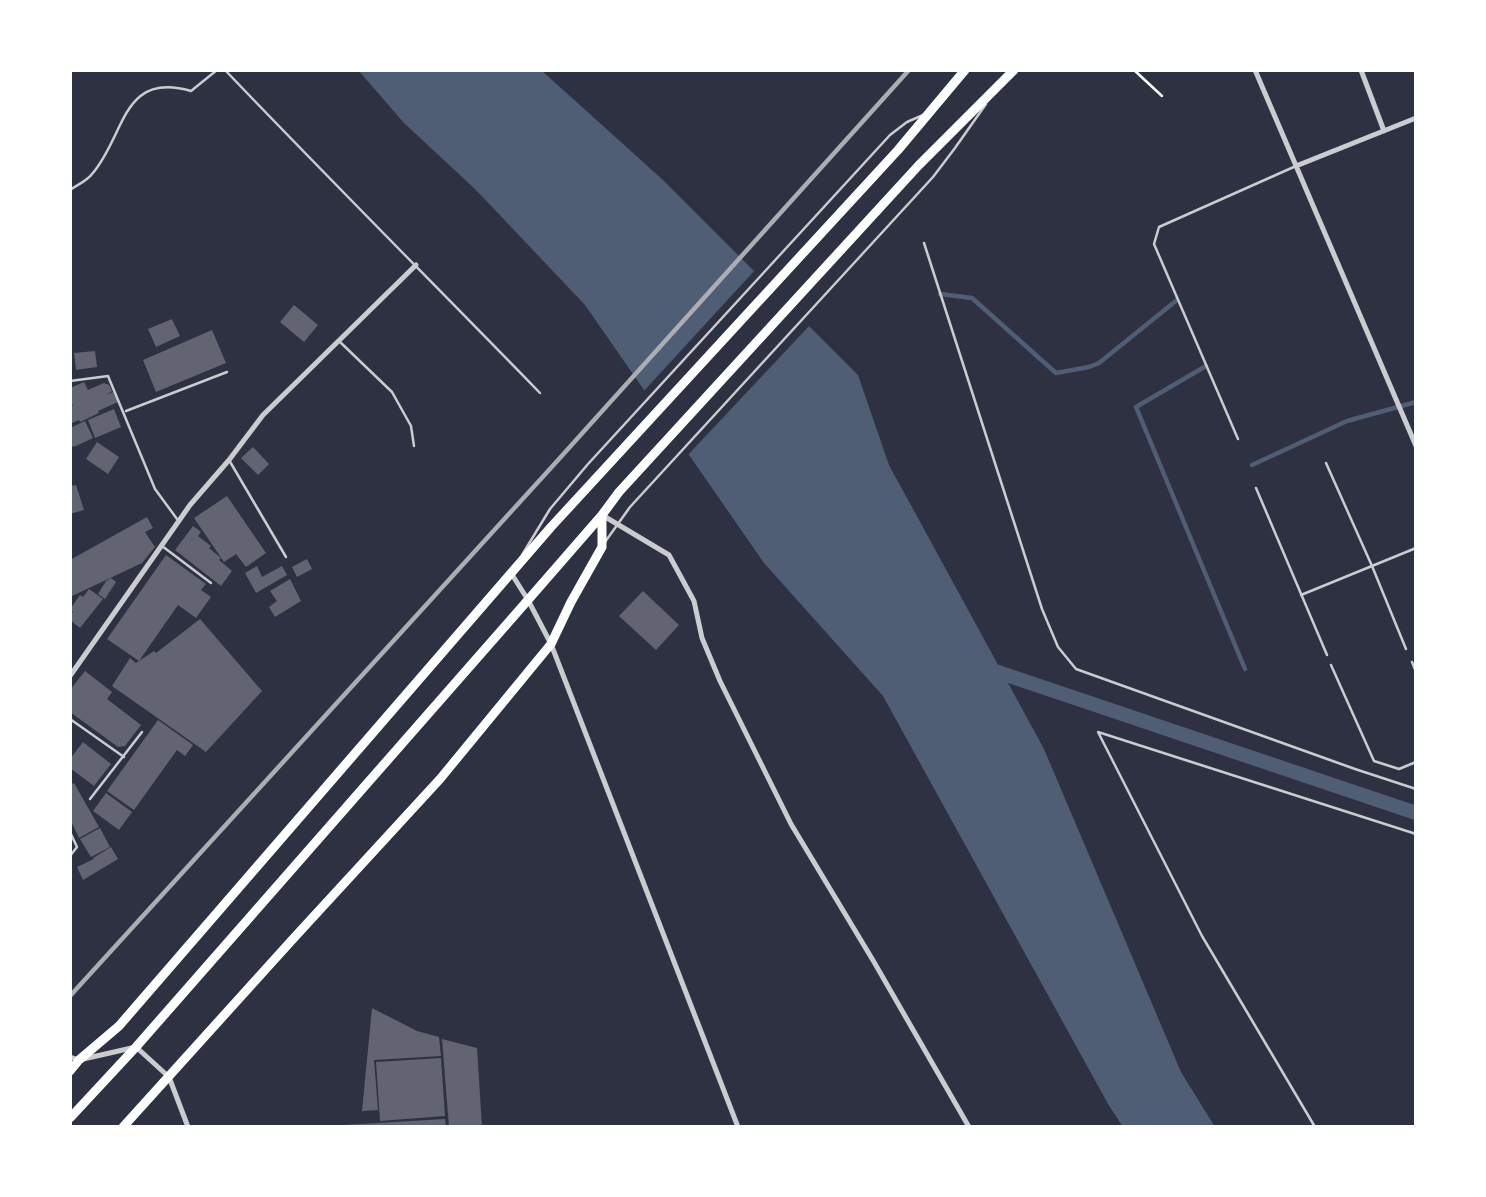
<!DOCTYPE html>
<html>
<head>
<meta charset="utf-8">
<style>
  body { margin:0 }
  #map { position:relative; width:1486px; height:1197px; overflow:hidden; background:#2d3142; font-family:Raleway,sans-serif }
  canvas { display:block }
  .frame { position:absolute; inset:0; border:72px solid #fff; pointer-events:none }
</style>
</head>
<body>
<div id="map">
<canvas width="1486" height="1197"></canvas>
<div class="frame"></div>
</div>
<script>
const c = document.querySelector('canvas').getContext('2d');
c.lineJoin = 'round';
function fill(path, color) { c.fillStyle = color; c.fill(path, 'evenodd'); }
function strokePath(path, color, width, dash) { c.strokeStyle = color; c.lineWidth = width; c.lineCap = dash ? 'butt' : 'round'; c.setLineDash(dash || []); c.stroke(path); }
const water = new Path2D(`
  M 358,70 L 541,70 L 663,180 L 858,375 L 889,465 L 1044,749 L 1181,1072 L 1215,1127 L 1123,1127 L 1108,1104 L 883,696 L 764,563 L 585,305 L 476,190 L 404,123 Z`);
const pier = new Path2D(`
  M 756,269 L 811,324 L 686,457 L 642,393 Z`);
const stream = new Path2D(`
  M 940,294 L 972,298 L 1056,373 L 1089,367 L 1099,363 L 1177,300
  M 1206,366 L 1136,407 L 1245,669
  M 1252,465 L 1347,421 L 1416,402`);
const canal = new Path2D(`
  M 986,668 L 1416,813`);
const building = new Path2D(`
  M 294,305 L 318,325 L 304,342 L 280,322 Z
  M 172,319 L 180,336 L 156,347 L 148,329 Z
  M 212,330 L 226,363 L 156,392 L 143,360 Z
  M 95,351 L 97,367 L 76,370 L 74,353 Z
  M 84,382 L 88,390 L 104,383 L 109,385 L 112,391 L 106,395 L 113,392 L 118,402 L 98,411 L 99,413 L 80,422 L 79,420 L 70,424 L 70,407 L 73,406 L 70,400 L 70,388 Z
  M 114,409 L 121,427 L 95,438 L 88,420 Z
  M 85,421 L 93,438 L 76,446 L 70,447 L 70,428 Z
  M 97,442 L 119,457 L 108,474 L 86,459 Z
  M 253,447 L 269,464 L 258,475 L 241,458 Z
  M 76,485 L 84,510 L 70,514 L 70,486 Z
  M 227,496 L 266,553 L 246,567 L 236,554 L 224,562 L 194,518 Z
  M 147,517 L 153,528 L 145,532 L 155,547 L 142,563 L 70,597 L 70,560 Z
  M 193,526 L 201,532 L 198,536 L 211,546 L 209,548 L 221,558 L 219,560 L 232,571 L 221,586 L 175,550 Z
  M 166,555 L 206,584 L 201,590 L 211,597 L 196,618 L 178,605 L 139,661 L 107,639 Z
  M 307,559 L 312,569 L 297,577 L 292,567 Z
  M 257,566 L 262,577 L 282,566 L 287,575 L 256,593 L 245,573 Z
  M 111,578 L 116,582 L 105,599 L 98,594 L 106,581 Z
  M 290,579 L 301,601 L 275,617 L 269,607 L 277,601 L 270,591 Z
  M 89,589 L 103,599 L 80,628 L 70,620 L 70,616 L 73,612 L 70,609 L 80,595 L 83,597 Z
  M 643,591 L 679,625 L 656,650 L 619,616 Z
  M 200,619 L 262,691 L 206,752 L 112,686 L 130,658 L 136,663 L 154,651 L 156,653 Z
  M 85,671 L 112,692 L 107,699 L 141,725 L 125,746 L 118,747 L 70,712 L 70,690 Z
  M 158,720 L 193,745 L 185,756 L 177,750 L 134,810 L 107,791 Z
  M 83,742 L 111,764 L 94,786 L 70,768 L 70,759 Z
  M 74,783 L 99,827 L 79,838 L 70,819 L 70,785 Z
  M 106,793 L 132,812 L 119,830 L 93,811 Z
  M 100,828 L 110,847 L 91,857 L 80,839 Z
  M 111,847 L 118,859 L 83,880 L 77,867 L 94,859 L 93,858 Z
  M 372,1008 L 417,1031 L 439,1037 L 441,1056 L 374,1060 L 378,1110 L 362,1111 Z
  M 442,1039 L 477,1048 L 482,1127 L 449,1127 Z
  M 441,1058 L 445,1116 L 380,1121 L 376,1062 Z
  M 445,1119 L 446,1127 L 343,1127 L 343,1125 Z`);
const path = new Path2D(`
  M 1134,70 L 1162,96`);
const service = new Path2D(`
  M 225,70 C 329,179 435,285 540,393
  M 70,190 C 77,185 87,181 92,174 C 126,135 121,71 191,91 L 217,70
  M 924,243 L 1042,609 L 1058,647 L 1076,669 L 1355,769 L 1416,789
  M 339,341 L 392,392 L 411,426 L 414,446
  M 70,381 L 108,376 L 155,489 L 177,519
  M 126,411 L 227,372
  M 1238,439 L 1154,244 L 1159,227 L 1296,166
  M 229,460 L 286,557
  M 1326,463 L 1372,566 L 1406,649
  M 1256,488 L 1327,655
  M 605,542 L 630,507 L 933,177 L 955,148 L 986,104
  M 162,546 L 211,583
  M 522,555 L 550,509 L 588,464 L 890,135 L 907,122 L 923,115
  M 1301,595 L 1416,548
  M 1412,662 L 1416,672
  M 1331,665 L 1374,761 L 1399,769 L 1416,762
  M 70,719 L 124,757
  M 90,799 L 142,732
  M 70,832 L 77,847 L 70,856
  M 1315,1127 L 1202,936 L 1098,732 L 1416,834`);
const minor = new Path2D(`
  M 1255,70 L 1416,446
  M 1361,70 L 1384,131
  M 1296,166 L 1416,118
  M 602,515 L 669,555 L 694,601 L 702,638 L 720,681 L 791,824 L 874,962 L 969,1127
  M 511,573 L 528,600 L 551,644 L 738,1127
  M 70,676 L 190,505 L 229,460 L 263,415 L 416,265
  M 70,1057 L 79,1060 L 136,1047 L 169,1077 L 188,1127`);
const primary = new Path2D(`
  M 70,1071 L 79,1060 L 119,1026 L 551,527 L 898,150 L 965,70
  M 70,1118 L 136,1047 L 528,600 L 602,515 L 619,492 L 919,165 L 1014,70
  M 123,1127 L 292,940 L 440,779 L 551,644 L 571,602 L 602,547 L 602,515`);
const rail = new Path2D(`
  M 70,996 L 559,459 L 909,70`);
fill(water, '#4f5d75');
fill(pier, '#2d3142');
strokePath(stream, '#4f5d75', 4.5);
strokePath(canal, '#4f5d75', 14);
fill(building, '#626471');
strokePath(path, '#fff', 2.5);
strokePath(service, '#caccd0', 2.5);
strokePath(minor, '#caccd0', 5);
strokePath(primary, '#fff', 9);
strokePath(rail, '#abadb3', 4.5);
</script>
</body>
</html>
